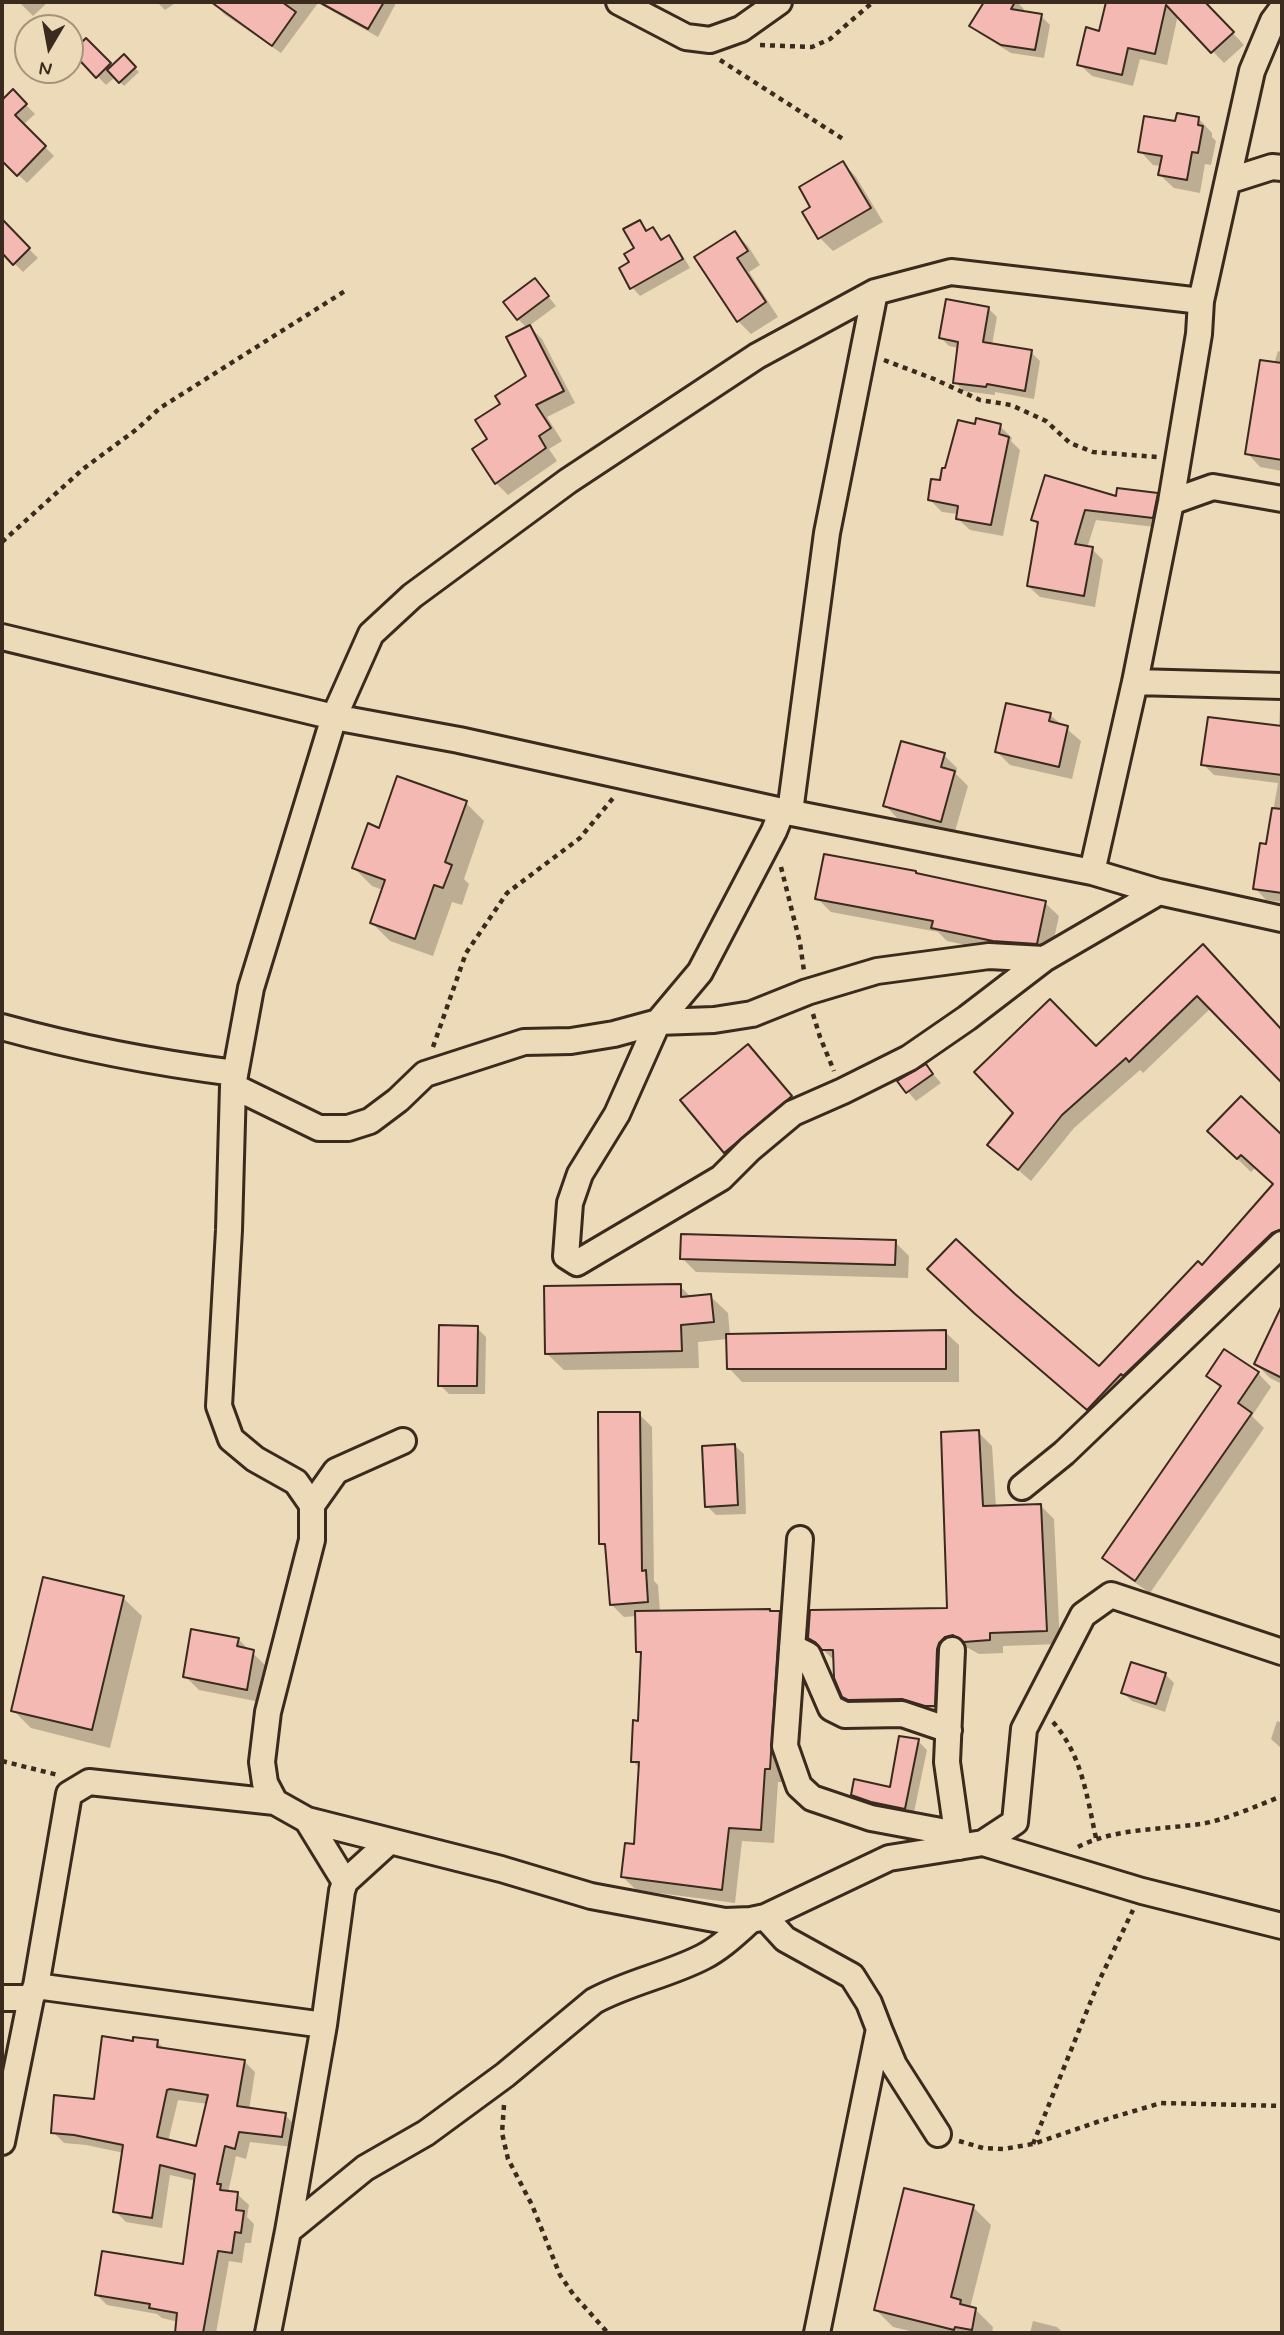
<!DOCTYPE html>
<html>
<head>
<meta charset="utf-8">
<style>
  body { margin:0 }
  #map { position:relative; width:1284px; height:2335px; overflow:hidden; background:#eddab8; font-family:Mynerve,sans-serif }
  canvas { display:block }
  .frame { position:absolute; inset:0; border:4px solid #3b2a1e; pointer-events:none }
  .north { position:absolute; left:14px; top:14px; width:70px; height:70px; box-sizing:border-box; background:#eddab8; border:2px solid #a6947a; border-radius:50%; rotate:190deg; font-size:19px; font-weight:700; line-height:28px; text-align:center; color:#3b2a1e }
  .north::after { content:''; display:block; margin:auto; width:24px; height:32px; background:#3b2a1e; clip-path:polygon(50% 0,100% 100%,50% 72%,0 100%) }
</style>
</head>
<body>
<div id="map">
<canvas width="1284" height="2335"></canvas>
<div class="frame"></div>
<div class="north">N</div>
</div>
<script>
const c = document.querySelector('canvas').getContext('2d');
c.lineJoin = 'round';
function fill(path, color) { c.fillStyle = color; c.fill(path, 'evenodd'); }
function strokePath(path, color, width, dash) { c.strokeStyle = color; c.lineWidth = width; c.lineCap = dash ? 'butt' : 'round'; c.setLineDash(dash || []); c.stroke(path); }
const shadow = new Path2D(`
  M 19,2 L 48,2 L 33,16 Z
  M 157,2 L 177,2 L 165,10 Z
  M 215,2 L 395,2 L 396,3 L 378,37 L 318,3 L 281,53 L 224,14 L 215,5 Z
  M 986,2 L 1017,2 L 1024,9 L 1022,12 L 1041,16 L 1050,25 L 1044,58 L 1011,53 L 980,34 L 971,25 Z
  M 1108,2 L 1204,2 L 1244,45 L 1224,63 L 1178,15 L 1167,65 L 1140,59 L 1133,86 L 1092,76 L 1079,64 L 1101,33 Z
  M 86,41 L 113,67 L 124,57 L 139,72 L 124,86 L 115,77 L 106,85 L 74,52 Z
  M 13,92 L 35,114 L 23,125 L 54,156 L 27,183 L 2,159 L 2,96 L 5,99 Z
  M 1199,119 L 1212,133 L 1212,137 L 1216,141 L 1211,165 L 1205,164 L 1200,193 L 1174,188 L 1160,175 L 1161,166 L 1153,165 L 1140,151 L 1177,123 Z
  M 843,163 L 856,177 L 883,222 L 833,251 L 820,238 L 813,207 Z
  M 640,222 L 649,231 L 653,229 L 663,240 L 668,237 L 677,246 L 690,268 L 640,296 L 632,287 Z
  M 8,228 L 38,258 L 23,272 L 2,251 L 2,234 Z
  M 735,233 L 748,246 L 760,265 L 749,272 L 778,317 L 751,334 L 738,321 Z
  M 535,280 L 556,306 L 529,326 L 542,339 L 575,403 L 547,417 L 562,441 L 549,449 L 557,461 L 508,495 L 496,483 L 489,439 L 502,404 L 529,376 L 527,328 L 518,319 Z
  M 988,308 L 997,317 L 992,345 L 1031,352 L 1040,361 L 1034,399 L 995,392 L 995,395 L 964,391 L 955,382 L 959,348 L 949,346 L 941,338 Z
  M 1278,351 L 1282,352 L 1282,471 L 1260,467 L 1247,453 Z
  M 1000,426 L 1012,438 L 1011,441 L 1020,450 L 1003,536 L 970,530 L 958,519 L 958,514 L 942,512 L 930,500 L 942,482 L 946,470 Z
  M 1157,494 L 1168,505 L 1163,528 L 1096,520 L 1087,548 L 1092,549 L 1103,560 L 1095,607 L 1040,597 L 1028,586 L 1039,526 L 1033,520 L 1117,498 Z
  M 1280,706 L 1282,706 L 1282,902 L 1266,900 L 1255,888 L 1267,846 L 1278,783 L 1214,775 L 1203,764 L 1279,728 Z
  M 1050,715 L 1081,741 L 1072,779 L 1010,765 L 997,752 Z
  M 944,755 L 957,768 L 956,774 L 968,786 L 954,835 L 898,819 L 885,805 Z
  M 466,803 L 484,821 L 464,879 L 469,884 L 462,905 L 452,902 L 433,956 L 390,941 L 372,923 L 383,890 L 372,886 L 354,868 L 380,830 Z
  M 919,876 L 1045,903 L 1059,916 L 1050,957 L 1008,954 L 947,941 L 938,932 L 831,912 L 817,898 Z
  M 1216,959 L 1282,1030 L 1282,1081 L 1211,1008 L 1143,1073 L 1140,1070 L 1074,1128 L 1031,1181 L 989,1145 L 1096,1049 Z
  M 761,1060 L 804,1111 L 739,1165 L 683,1101 Z
  M 926,1066 L 941,1083 L 916,1101 L 899,1081 Z
  M 1241,1099 L 1282,1138 L 1282,1249 L 1102,1422 L 989,1326 L 1014,1296 L 1099,1369 L 1202,1267 L 1275,1185 L 1256,1167 L 1251,1172 L 1223,1145 Z
  M 895,1242 L 909,1256 L 908,1278 L 696,1272 L 682,1258 Z
  M 680,1286 L 692,1298 L 710,1296 L 728,1313 L 730,1336 L 945,1332 L 959,1345 L 959,1382 L 742,1382 L 729,1368 L 728,1339 L 698,1342 L 699,1368 L 564,1370 L 546,1353 Z
  M 477,1328 L 486,1337 L 485,1394 L 449,1394 L 440,1385 Z
  M 1270,1335 L 1282,1341 L 1282,1384 L 1270,1378 L 1256,1364 Z
  M 1258,1373 L 1271,1387 L 1252,1416 L 1264,1428 L 1150,1593 L 1118,1571 L 1105,1558 L 1221,1389 L 1208,1376 Z
  M 639,1414 L 652,1427 L 654,1581 L 658,1585 L 660,1612 L 779,1613 L 793,1626 L 783,1782 L 778,1782 L 774,1843 L 742,1841 L 735,1903 L 636,1890 L 623,1877 L 635,1846 L 640,1769 L 633,1761 L 640,1723 L 643,1656 L 638,1651 L 637,1616 L 624,1617 L 612,1605 L 607,1549 L 601,1543 Z
  M 978,1432 L 992,1446 L 996,1507 L 1041,1506 L 1054,1519 L 1060,1644 L 1003,1646 L 1003,1653 L 979,1654 L 968,1648 L 958,1650 L 948,1719 L 858,1710 L 844,1696 L 835,1661 L 810,1638 L 949,1610 Z
  M 735,1446 L 744,1454 L 746,1514 L 716,1515 L 707,1506 Z
  M 123,1598 L 142,1616 L 110,1748 L 31,1728 L 13,1710 Z
  M 238,1639 L 266,1666 L 260,1702 L 199,1690 L 185,1676 Z
  M 1165,1674 L 1174,1683 L 1165,1712 L 1132,1701 L 1123,1693 Z
  M 1277,1721 L 1282,1723 L 1282,1749 L 1271,1739 Z
  M 918,1741 L 927,1750 L 913,1817 L 861,1804 L 852,1795 L 891,1789 Z
  M 157,2042 L 166,2050 L 244,2061 L 255,2072 L 249,2110 L 285,2115 L 296,2126 L 293,2147 L 250,2142 L 246,2159 L 236,2156 L 228,2193 L 237,2194 L 249,2205 L 247,2217 L 254,2224 L 251,2243 L 245,2243 L 242,2263 L 229,2261 L 216,2333 L 177,2333 L 178,2322 L 162,2318 L 157,2314 L 107,2305 L 96,2294 L 185,2266 L 196,2181 L 170,2175 L 162,2228 L 126,2222 L 115,2211 L 124,2153 L 86,2145 L 64,2143 L 53,2132 L 96,2101 L 134,2043 ZM 178,2100 L 208,2104 L 197,2148 L 168,2142 Z
  M 973,2207 L 991,2225 L 970,2308 L 975,2309 L 993,2327 L 992,2333 L 918,2333 L 893,2327 L 875,2309 Z
  M 1033,2321 L 1057,2327 L 1063,2333 L 1030,2333 Z`);
const building = new Path2D(`
  M 211,2 L 282,2 L 296,12 L 272,46 Z
  M 319,2 L 384,2 L 368,29 Z
  M 984,2 L 1015,2 L 1011,9 L 1042,14 L 1035,50 L 1001,45 L 969,26 Z
  M 1106,2 L 1205,2 L 1234,32 L 1211,53 L 1166,5 L 1155,54 L 1128,48 L 1122,75 L 1077,65 L 1086,27 L 1099,31 Z
  M 86,38 L 111,63 L 96,78 L 72,52 Z
  M 124,54 L 136,67 L 119,83 L 107,70 Z
  M 13,89 L 27,104 L 15,115 L 46,146 L 17,176 L 2,161 L 2,100 Z
  M 1177,113 L 1199,117 L 1198,125 L 1203,126 L 1198,153 L 1192,152 L 1187,180 L 1158,175 L 1162,156 L 1138,152 L 1144,116 L 1175,121 Z
  M 843,161 L 871,208 L 818,239 L 802,212 L 810,207 L 799,187 Z
  M 2,219 L 30,248 L 13,265 L 2,253 Z
  M 640,220 L 646,231 L 653,227 L 661,240 L 669,235 L 683,259 L 630,289 L 619,268 L 629,262 L 624,254 L 634,248 L 623,229 Z
  M 735,231 L 748,251 L 737,258 L 766,302 L 737,322 L 694,257 Z
  M 535,278 L 549,296 L 517,320 L 503,302 Z
  M 946,299 L 989,307 L 983,342 L 1032,350 L 1025,391 L 987,384 L 986,387 L 953,383 L 958,342 L 939,338 Z
  M 530,325 L 564,391 L 536,405 L 551,428 L 539,436 L 546,448 L 495,484 L 472,449 L 487,439 L 475,420 L 500,404 L 495,396 L 526,376 L 506,337 Z
  M 1260,360 L 1282,363 L 1282,460 L 1245,454 Z
  M 976,418 L 1001,424 L 999,434 L 1009,437 L 991,525 L 956,519 L 958,506 L 928,500 L 931,479 L 940,480 L 942,468 L 945,468 L 958,420 L 975,424 Z
  M 1045,475 L 1116,496 L 1117,488 L 1158,493 L 1153,518 L 1085,510 L 1075,544 L 1093,547 L 1084,596 L 1027,586 L 1038,522 L 1031,520 Z
  M 1006,703 L 1051,713 L 1049,721 L 1068,726 L 1059,767 L 995,752 Z
  M 1208,717 L 1282,726 L 1282,775 L 1201,765 Z
  M 901,741 L 945,753 L 941,767 L 955,771 L 941,822 L 883,806 Z
  M 397,776 L 467,801 L 445,862 L 452,865 L 443,888 L 434,885 L 415,939 L 370,923 L 385,880 L 352,868 L 368,823 L 379,828 Z
  M 1272,808 L 1282,809 L 1282,893 L 1253,889 L 1260,843 L 1266,844 Z
  M 824,854 L 916,871 L 916,873 L 1046,901 L 1037,944 L 993,941 L 931,928 L 933,921 L 815,899 Z
  M 1203,944 L 1282,1030 L 1282,1083 L 1197,996 L 1129,1062 L 1126,1058 L 1062,1115 L 1018,1170 L 987,1145 L 1013,1113 L 974,1072 L 1050,999 L 1096,1046 Z
  M 748,1044 L 792,1096 L 724,1153 L 680,1100 Z
  M 926,1064 L 933,1074 L 906,1093 L 897,1081 Z
  M 1241,1096 L 1282,1135 L 1282,1229 L 1272,1233 L 1123,1376 L 1121,1374 L 1087,1410 L 974,1313 L 927,1269 L 956,1239 L 1015,1294 L 1099,1366 L 1198,1261 L 1202,1265 L 1273,1184 L 1241,1155 L 1237,1159 L 1207,1131 Z
  M 681,1234 L 896,1240 L 895,1265 L 680,1259 Z
  M 681,1284 L 681,1297 L 711,1294 L 714,1322 L 681,1325 L 682,1351 L 545,1354 L 544,1286 Z
  M 1282,1305 L 1282,1378 L 1254,1364 Z
  M 439,1325 L 478,1326 L 477,1386 L 438,1386 Z
  M 946,1330 L 946,1369 L 727,1369 L 726,1334 Z
  M 1224,1349 L 1259,1372 L 1238,1403 L 1252,1413 L 1135,1581 L 1102,1558 L 1221,1386 L 1206,1376 Z
  M 598,1412 L 640,1412 L 642,1571 L 646,1570 L 648,1602 L 610,1605 L 605,1544 L 599,1544 Z
  M 979,1430 L 983,1506 L 1041,1504 L 1047,1631 L 990,1633 L 990,1640 L 964,1642 L 953,1635 L 945,1637 L 939,1643 L 937,1649 L 935,1706 L 925,1706 L 902,1699 L 848,1700 L 842,1697 L 834,1678 L 833,1650 L 822,1650 L 815,1642 L 808,1638 L 810,1610 L 947,1608 L 941,1432 Z
  M 735,1444 L 738,1505 L 705,1507 L 702,1446 Z
  M 43,1577 L 124,1596 L 92,1730 L 11,1711 Z
  M 770,1609 L 770,1611 L 780,1611 L 770,1769 L 765,1769 L 761,1830 L 729,1828 L 722,1890 L 621,1877 L 625,1843 L 634,1844 L 639,1762 L 631,1762 L 633,1720 L 638,1721 L 641,1652 L 636,1652 L 635,1611 Z
  M 191,1629 L 239,1638 L 237,1646 L 254,1650 L 247,1690 L 183,1677 Z
  M 1131,1662 L 1166,1673 L 1156,1704 L 1121,1693 Z
  M 899,1736 L 919,1739 L 905,1809 L 871,1802 L 851,1795 L 854,1779 L 890,1787 Z
  M 102,2036 L 133,2041 L 133,2037 L 158,2040 L 157,2047 L 245,2060 L 237,2106 L 286,2113 L 282,2137 L 239,2132 L 235,2149 L 225,2146 L 217,2184 L 221,2184 L 220,2190 L 238,2192 L 236,2210 L 244,2211 L 241,2233 L 235,2232 L 232,2253 L 218,2251 L 203,2333 L 175,2333 L 177,2313 L 149,2308 L 150,2304 L 95,2295 L 102,2251 L 183,2264 L 195,2174 L 160,2165 L 152,2218 L 113,2212 L 123,2145 L 74,2135 L 51,2133 L 54,2095 L 94,2099 ZM 170,2089 L 208,2095 L 196,2146 L 157,2137 L 167,2090 Z
  M 904,2188 L 974,2205 L 951,2297 L 961,2300 L 960,2304 L 976,2308 L 972,2330 L 955,2327 L 954,2330 L 874,2310 Z`);
const path = new Path2D(`
  M 760,45 L 812,47 L 830,39 L 873,2
  M 720,60 L 843,139
  M 884,360 L 934,379 L 980,400 L 1011,405 L 1046,421 L 1070,443 L 1093,452 L 1157,457
  M 2,542 L 83,469 L 137,429 L 160,408 L 345,291
  M 781,867 L 800,943 L 804,971
  M 813,1014 L 820,1037 L 834,1071
  M 433,1047 L 466,953 L 507,893 L 580,838 L 614,797
  M 1053,1722 C 1082,1755 1087,1797 1096,1838
  M 2,1761 L 58,1775
  M 1078,1847 C 1115,1828 1159,1830 1200,1824 C 1223,1821 1259,1805 1282,1796
  M 504,2105 L 502,2133 L 508,2159 L 532,2205 L 560,2275 L 573,2294 L 608,2333
  M 959,2141 L 983,2148 L 1003,2149 L 1033,2144 L 1097,2122 L 1161,2103 L 1282,2106
  M 1033,2144 L 1099,1981 L 1133,1910`);
const minor = new Path2D(`
  M 619,2 L 686,37 L 710,40 L 741,29 L 779,2
  M 1228,181 L 1272,167 L 1282,168
  M 1201,301 L 951,272 L 875,292 L 757,356 L 568,481 L 412,596 L 371,634 L 334,717 L 251,988 L 233,1086 L 229,1230 L 219,1406 L 231,1439 L 255,1459 L 296,1482 L 312,1505 L 312,1540 L 268,1712 L 262,1762 L 265,1783 L 275,1802 L 307,1820 L 501,1869 L 591,1896 L 725,1921 L 751,1920 L 765,1917 L 889,1858 L 983,1843 L 1142,1891 L 1282,1926
  M 1171,502 L 1213,487 L 1282,499
  M 2,637 L 334,717 L 459,740 L 782,811 L 1092,872 L 1159,892 L 1282,919
  M 1135,682 L 1282,686
  M 782,811 L 774,831 L 700,972 L 658,1022 L 617,1114 L 580,1174 L 570,1203 L 566,1256 L 577,1263 L 721,1178 L 750,1149 L 793,1113 L 843,1091 L 909,1058 L 967,1018 L 1044,959 L 1159,892
  M 790,812 L 827,533 L 875,292
  M 1092,872 L 1135,682 L 1171,502 L 1199,334 L 1201,301 L 1252,71 L 1273,21 L 1282,9
  M 2,1027 C 78,1048 157,1063 235,1073
  M 233,1086 L 319,1128 L 348,1128 L 370,1121 L 398,1100 L 425,1074 L 524,1042 L 571,1041 L 614,1034 L 658,1022 L 714,1020 L 752,1014 L 807,992 L 877,971 L 989,956 L 1044,959
  M 1022,1487 L 1064,1453 L 1282,1244
  M 312,1505 L 336,1471 L 403,1441
  M 800,1539 L 785,1746 L 799,1786 L 812,1798 L 871,1818 L 957,1834
  M 792,1647 L 808,1655 L 831,1708 L 845,1715 L 902,1714 L 949,1730
  M 952,1650 L 947,1762 L 959,1847
  M 307,1820 L 345,1882
  M 983,1843 L 1015,1822 L 1024,1729 L 1083,1615 L 1111,1595 L 1282,1652
  M 765,1917 L 785,1939 L 852,1976 L 869,2003 L 879,2029 L 817,2333
  M 36,1986 L 324,2025
  M 2,1998 L 31,1998
  M 879,2029 L 894,2065 L 938,2134
  M 2,2142 L 31,1998 L 36,1986 L 69,1794 L 89,1782 L 275,1802
  M 288,2231 L 324,2025 L 342,1891 L 345,1882 L 390,1841
  M 268,2333 L 288,2231 L 365,2168 L 426,2133 L 505,2075 L 594,2001 C 629,1982 668,1975 703,1957 C 721,1948 736,1933 751,1920`);
fill(shadow, '#0003');
fill(building, '#f4b9b2');
strokePath(building, '#3b2a1e', 2);
strokePath(minor, '#3b2a1e', 30);
strokePath(path, '#3b2a1e', 4.5, [5, 5]);
strokePath(minor, '#eddab8', 24);
</script>
</body>
</html>
